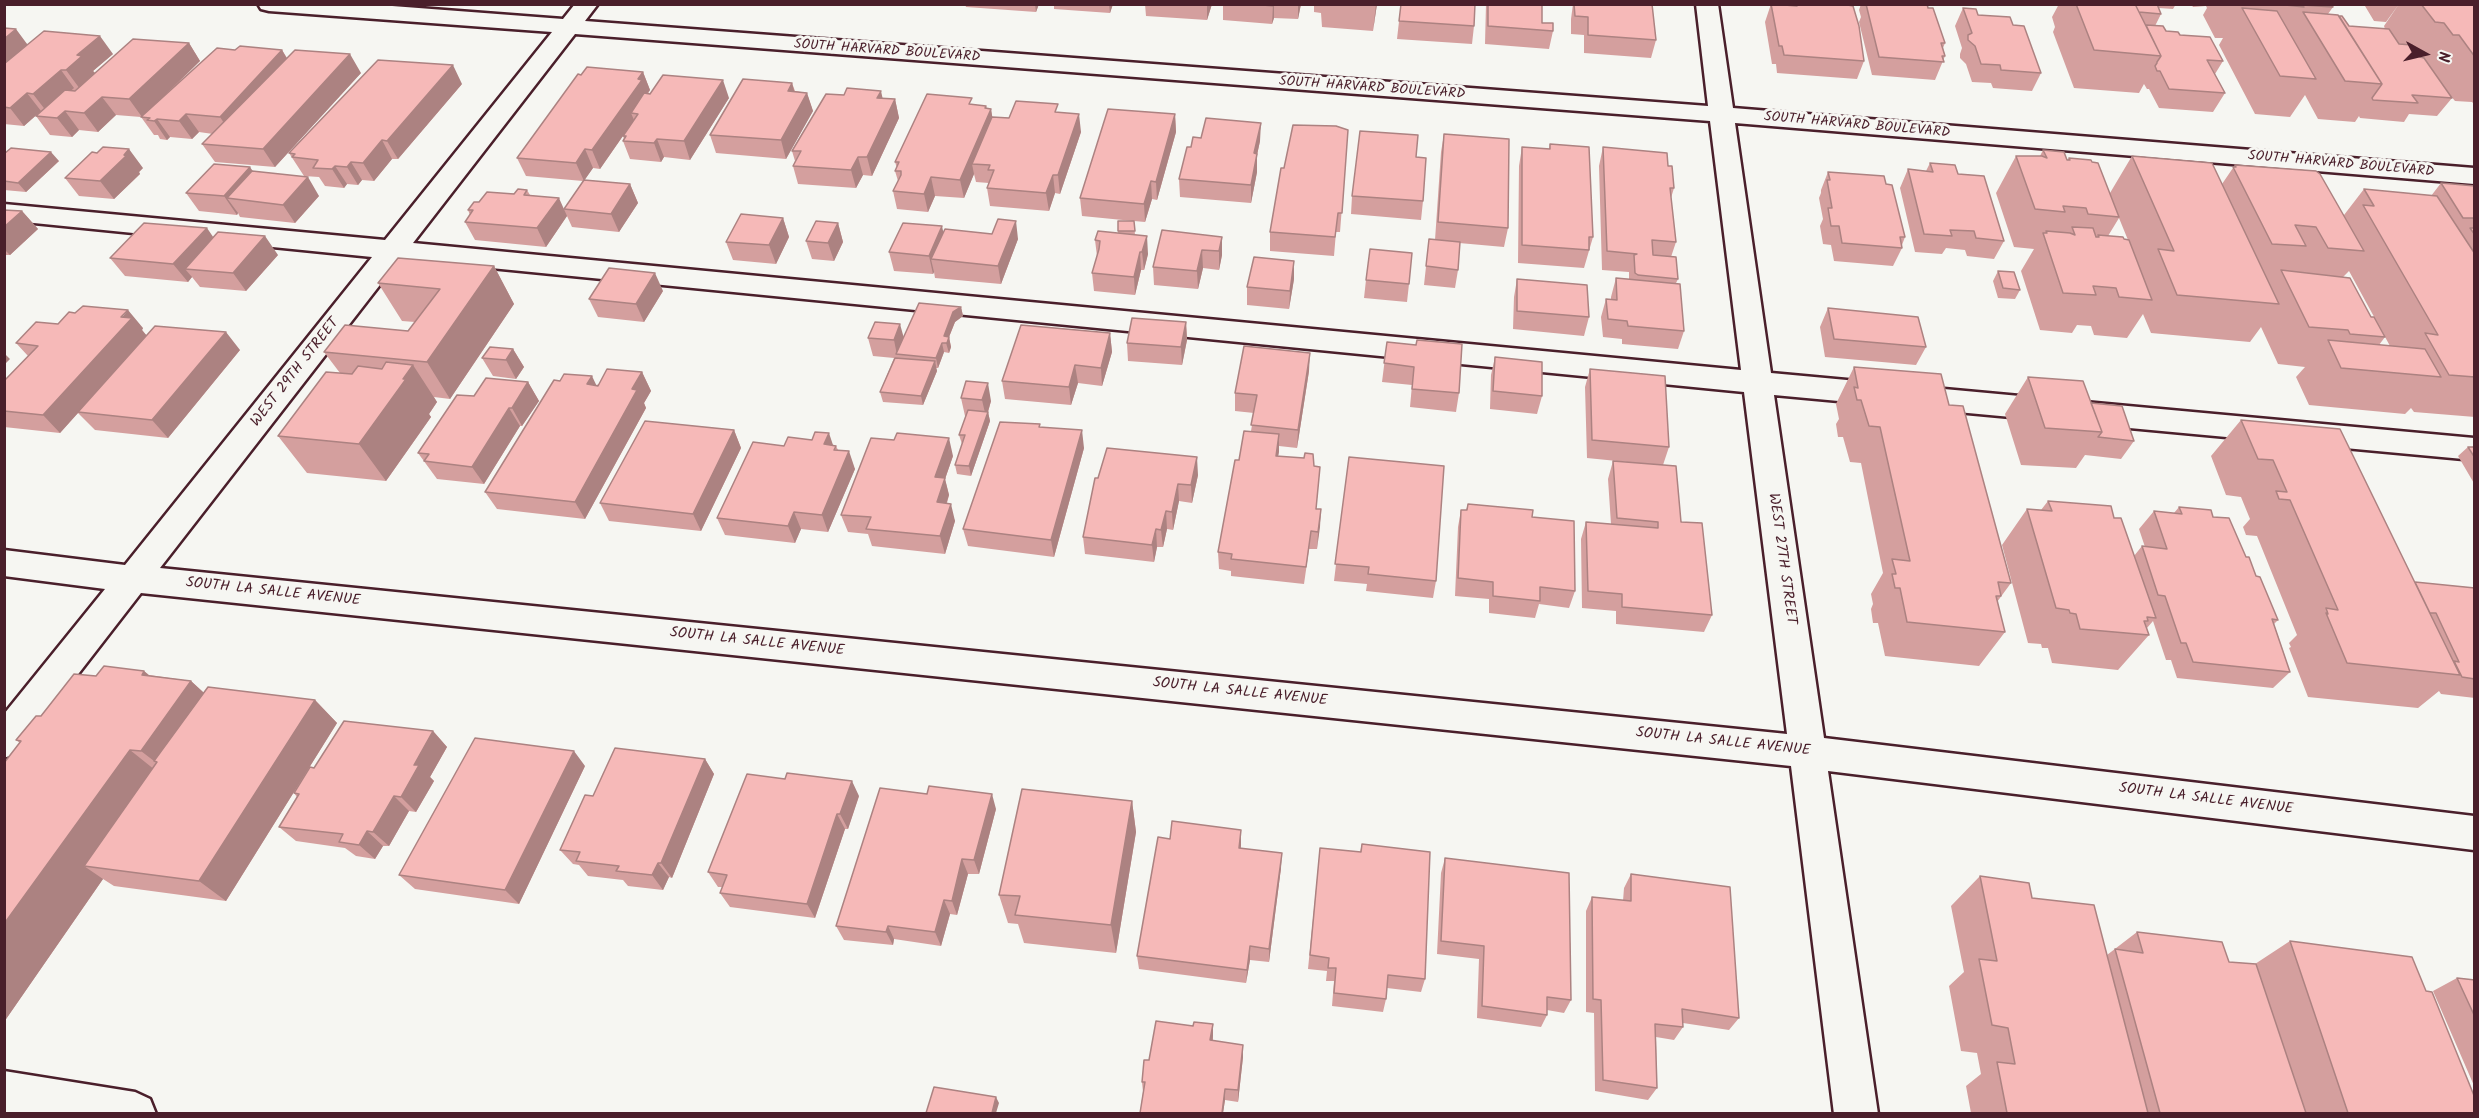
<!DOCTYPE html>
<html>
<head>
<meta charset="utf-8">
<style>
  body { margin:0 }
  #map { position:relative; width:2479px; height:1118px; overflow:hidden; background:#f6f6f2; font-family:Kalam,sans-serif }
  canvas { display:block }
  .frame { position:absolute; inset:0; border:6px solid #4a1f2b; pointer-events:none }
  .north { position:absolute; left:2395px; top:24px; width:60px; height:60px; -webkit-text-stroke:4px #f6f6f2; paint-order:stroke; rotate:98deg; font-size:16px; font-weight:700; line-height:24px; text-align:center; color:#4a1f2b }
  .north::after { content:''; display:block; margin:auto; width:21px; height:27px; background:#4a1f2b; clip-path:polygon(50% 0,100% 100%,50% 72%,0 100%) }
</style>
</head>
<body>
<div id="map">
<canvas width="2479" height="1118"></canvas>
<div class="frame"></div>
<div class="north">N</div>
</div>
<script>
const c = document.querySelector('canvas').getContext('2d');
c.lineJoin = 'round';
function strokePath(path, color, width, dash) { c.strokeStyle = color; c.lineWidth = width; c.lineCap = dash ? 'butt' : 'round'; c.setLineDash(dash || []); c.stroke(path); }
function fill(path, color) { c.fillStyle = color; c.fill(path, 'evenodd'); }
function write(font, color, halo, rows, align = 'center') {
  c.font = font + ' Kalam,sans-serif'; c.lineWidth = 6; c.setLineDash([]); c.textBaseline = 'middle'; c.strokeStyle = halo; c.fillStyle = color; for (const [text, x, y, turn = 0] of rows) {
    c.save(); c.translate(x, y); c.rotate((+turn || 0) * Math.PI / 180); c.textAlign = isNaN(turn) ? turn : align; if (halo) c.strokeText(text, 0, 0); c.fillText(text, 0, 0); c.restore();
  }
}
const minor = new Path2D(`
  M 258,4 L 366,4 L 563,19 L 575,4 L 598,4 L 585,21 L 1708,106 L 1696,4 L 1718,4 L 1733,108 L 2474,168 L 2474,184 L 1735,123 L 1771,373 L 2474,438 L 2474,460 L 1774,395 L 1824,738 L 2474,816 L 2474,850 L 1828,771 L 1878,1114 L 1834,1114 L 1791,766 L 141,593 L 17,753 L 4,758 L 4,714 L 105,589 L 4,576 L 4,550 L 125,565 L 372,257 L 4,220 L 4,204 L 385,240 L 552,32 L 269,11 L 261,9 ZM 575,34 L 1710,121 L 1741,370 L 413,243 ZM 400,259 L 1744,392 L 1787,734 L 160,568 Z
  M 4,1071 L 135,1092 L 150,1099 L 156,1114 L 4,1114 Z`);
const wall = new Path2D(`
  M 965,4 L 1039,4 L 1036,12 L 966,7 Z
  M 1054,4 L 1113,4 L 1110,13 L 1054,9 Z
  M 1145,4 L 1212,4 L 1207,20 L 1146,16 Z
  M 1223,4 L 1301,4 L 1298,19 L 1274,18 L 1272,24 L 1223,20 Z
  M 1314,4 L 1377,4 L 1373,31 L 1322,27 L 1321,13 L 1314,12 Z
  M 1401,4 L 1474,26 L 1472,44 L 1397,39 Z
  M 1486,4 L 1542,4 L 1542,23 L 1553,31 L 1549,49 L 1485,44 Z
  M 1573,4 L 1652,4 L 1656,40 L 1651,58 L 1584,53 L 1584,35 L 1571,34 L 1571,19 Z
  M 1770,4 L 1852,4 L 1864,61 L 1857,79 L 1777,73 L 1776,64 L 1772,64 L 1765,22 L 1770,7 Z
  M 1861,4 L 1927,4 L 1945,43 L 1943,48 L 1945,56 L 1935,80 L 1872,75 L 1859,22 L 1861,17 L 1859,10 Z
  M 2059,4 L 2176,4 L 2173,9 L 2159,8 L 2161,14 L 2155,26 L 2166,31 L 2180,35 L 2223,61 L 2215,74 L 2225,93 L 2213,112 L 2159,108 L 2149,89 L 2147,89 L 2144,84 L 2139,93 L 2074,88 L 2053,32 L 2055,27 L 2052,17 Z
  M 2191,4 L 2331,4 L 2333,7 L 2328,14 L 2349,26 L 2385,29 L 2384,26 L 2399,4 L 2475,4 L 2475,105 L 2472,102 L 2455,101 L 2449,94 L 2452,98 L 2437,116 L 2409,114 L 2404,122 L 2360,118 L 2359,116 L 2355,122 L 2318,119 L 2305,95 L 2290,117 L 2255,114 L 2219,45 L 2223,38 L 2215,38 L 2203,15 L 2207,8 L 2206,6 L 2193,7 Z
  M 2366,4 L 2399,4 L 2386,22 L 2374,21 L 2365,6 Z
  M 1963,8 L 1978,15 L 2013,25 L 2041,73 L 2032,91 L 1993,88 L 1991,83 L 1972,82 L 1966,64 L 1960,58 L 1960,54 L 1962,48 L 1955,26 Z
  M 4,28 L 28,45 L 113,54 L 93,71 L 95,73 L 189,43 L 200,61 L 179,82 L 235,50 L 282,50 L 287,58 L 361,73 L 275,167 L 215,162 L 202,144 L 213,134 L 199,132 L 192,139 L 170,137 L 167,140 L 160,139 L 158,135 L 154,135 L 141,117 L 116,115 L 98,132 L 79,130 L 72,137 L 50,135 L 36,116 L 41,111 L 24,126 L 4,124 Z
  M 643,72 L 650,90 L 648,94 L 729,98 L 690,160 L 664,157 L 661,162 L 630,159 L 623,141 L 624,139 L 623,136 L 634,120 L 600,169 L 593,168 L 584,180 L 630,184 L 638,203 L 619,232 L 572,227 L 567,216 L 546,247 L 475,240 L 465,222 L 470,215 L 468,210 L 479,202 L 527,190 L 530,195 L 564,209 L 583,181 L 526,176 L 517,158 Z
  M 792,83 L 795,91 L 807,93 L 813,111 L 786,159 L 716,153 L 710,135 Z
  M 462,84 L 398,159 L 392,159 L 374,181 L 362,180 L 358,185 L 347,184 L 344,188 L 325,186 L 319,177 L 304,176 L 289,153 Z
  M 882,99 L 895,99 L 899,118 L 872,176 L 863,175 L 856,188 L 798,184 L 793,166 L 795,161 L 792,151 Z
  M 973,104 L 991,109 L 992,117 L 1009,118 L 1059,112 L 1081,132 L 1060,194 L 1055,193 L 1049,211 L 990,206 L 987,188 L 989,183 L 976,182 L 974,174 L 964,198 L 935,196 L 928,212 L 897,209 L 893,191 L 898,181 L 895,171 L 897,168 L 895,162 Z
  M 1175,114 L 1176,132 L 1157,200 L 1152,199 L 1145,222 L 1134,221 L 1135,235 L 1148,254 L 1144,270 L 1141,270 L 1135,295 L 1094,291 L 1092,273 L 1097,256 L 1095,240 L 1118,233 L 1118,221 L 1133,221 L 1082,216 L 1080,198 Z
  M 1348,130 L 1340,232 L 1336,232 L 1334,256 L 1270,251 L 1270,232 L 1284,168 Z
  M 1444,134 L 1508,228 L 1504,247 L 1459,243 L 1458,270 L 1455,288 L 1424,285 L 1429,239 L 1435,240 L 1441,152 Z
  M 1260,141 L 1257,155 L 1257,172 L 1251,203 L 1180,197 L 1179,179 L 1191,147 Z
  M 1550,144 L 1593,237 L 1584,268 L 1518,263 L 1519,166 L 1522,147 L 1549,149 Z
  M 1603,147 L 1668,166 L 1674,188 L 1671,198 L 1676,242 L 1671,257 L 1678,279 L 1676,283 L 1684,331 L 1678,349 L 1622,344 L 1622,339 L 1603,337 L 1601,317 L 1606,299 L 1611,299 L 1611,297 L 1616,278 L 1629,279 L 1629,272 L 1602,270 L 1599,166 Z
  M 2043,150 L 2067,160 L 2069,158 L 2110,193 L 2132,156 L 2222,184 L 2235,165 L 2344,215 L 2364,189 L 2431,196 L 2441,183 L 2475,186 L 2475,417 L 2414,412 L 2411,408 L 2405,414 L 2309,405 L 2296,377 L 2305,367 L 2278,364 L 2261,327 L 2250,342 L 2151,333 L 2143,314 L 2127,338 L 2094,335 L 2091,326 L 2077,325 L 2072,333 L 2040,330 L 2021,271 L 2034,249 L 2014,247 L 1996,193 L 2016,156 L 2040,156 ZM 2119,218 L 2128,240 L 2108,236 ZM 2349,271 L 2390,346 L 2379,345 L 2385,337 L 2343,277 Z
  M 4,154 L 59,161 L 26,192 L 4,190 Z
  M 1416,157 L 1423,201 L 1421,220 L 1351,214 L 1352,196 Z
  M 1930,163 L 1958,174 L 2004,241 L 1994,259 L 1967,256 L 1965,250 L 1946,248 L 1942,254 L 1915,252 L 1900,188 L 1908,169 L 1926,171 Z
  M 143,168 L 139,172 L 140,174 L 114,199 L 79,196 L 65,178 Z
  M 253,171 L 319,196 L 295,223 L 240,217 L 238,213 L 237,215 L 199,211 L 186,193 Z
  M 1828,172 L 1886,184 L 1905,237 L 1902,245 L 1902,248 L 1893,266 L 1834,261 L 1831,245 L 1823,244 L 1820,226 L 1823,219 L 1819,198 L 1821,193 L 1821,190 Z
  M 4,210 L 22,211 L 38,229 L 10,255 L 4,255 Z
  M 783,218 L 789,237 L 776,264 L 733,260 L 726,242 Z
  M 838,223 L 843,242 L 834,261 L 812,259 L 806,241 Z
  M 943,232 L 1018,239 L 1001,284 L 935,278 L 934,272 L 933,274 L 894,271 L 889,252 Z
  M 1222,237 L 1222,255 L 1219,270 L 1203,268 L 1198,289 L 1154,285 L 1153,267 Z
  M 278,255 L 246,291 L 200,287 L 192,277 L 188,282 L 125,276 L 110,258 Z
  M 494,266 L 514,304 L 450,399 L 434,397 L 437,402 L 429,414 L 431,417 L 386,481 L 307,473 L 278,436 L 340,373 L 324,352 L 408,331 L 415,322 L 402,321 L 378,283 Z
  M 1998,271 L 2020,290 L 2015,299 L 1998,298 L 1993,281 Z
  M 1294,279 L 1289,309 L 1247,305 L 1247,287 Z
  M 1517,279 L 1589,317 L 1584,336 L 1513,329 L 1514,297 Z
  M 1366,280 L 1409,284 L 1407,302 L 1364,298 Z
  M 663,291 L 644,322 L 598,317 L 589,299 Z
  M 961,307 L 963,316 L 955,322 L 949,337 L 951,347 L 949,353 L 944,352 L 938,368 L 936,368 L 937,371 L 923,405 L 883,402 L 880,392 L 894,358 L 873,356 L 868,338 L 903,338 Z
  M 1828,308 L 1926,347 L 1916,365 L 1825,357 L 1820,327 Z
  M 1186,322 L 1187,340 L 1182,365 L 1128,361 L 1127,343 Z
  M 58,324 L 143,328 L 142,330 L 146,335 L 240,350 L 168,438 L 95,430 L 78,413 L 60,433 L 4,427 L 4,381 L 28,356 L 16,343 Z
  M 1110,333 L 1112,352 L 1102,386 L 1078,383 L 1071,405 L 1005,399 L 1002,381 Z
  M 1387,342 L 1459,393 L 1456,412 L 1410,407 L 1412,385 L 1382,382 Z
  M 513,349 L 524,367 L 516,379 L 493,376 L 482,358 Z
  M 1495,357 L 1542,396 L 1537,414 L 1490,409 L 1491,375 Z
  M 1854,367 L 1949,405 L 2011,583 L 1997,602 L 2005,632 L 1979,666 L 1885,656 L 1878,623 L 1873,623 L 1871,609 L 1873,604 L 1871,594 L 1883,573 L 1861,463 L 1850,462 L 1843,437 L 1838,437 L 1836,424 L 1839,419 L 1836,404 Z
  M 1590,369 L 1669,447 L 1663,465 L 1712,615 L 1704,632 L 1616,624 L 1616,611 L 1582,608 L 1581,539 L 1586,522 L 1611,524 L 1608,479 L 1613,461 L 1657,465 L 1587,458 L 1585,387 Z
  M 1309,371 L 1297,448 L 1279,446 L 1278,456 L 1314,466 L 1320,467 L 1316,509 L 1321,509 L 1317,549 L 1309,549 L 1304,584 L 1231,576 L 1231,571 L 1219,569 L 1218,552 L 1239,460 L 1251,431 L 1254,413 L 1235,411 L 1235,393 Z
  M 642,372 L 651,391 L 644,403 L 646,408 L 585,519 L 497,509 L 485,492 L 596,385 Z
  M 2028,377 L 2091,403 L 2134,441 L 2121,459 L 2085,455 L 2076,468 L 2021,465 L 2005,414 Z
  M 528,382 L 539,401 L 522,426 L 520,426 L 484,484 L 437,479 L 418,453 L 474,396 Z
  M 961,398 L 991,401 L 988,412 L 990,421 L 971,476 L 957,474 L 955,465 L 962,444 L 959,435 L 966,416 L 965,416 Z
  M 2241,420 L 2415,582 L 2475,588 L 2475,698 L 2441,694 L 2439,691 L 2418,708 L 2308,697 L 2289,648 L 2291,647 L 2289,643 L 2297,635 L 2257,536 L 2246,535 L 2243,527 L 2250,519 L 2241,497 L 2226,495 L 2211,456 Z
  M 1040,427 L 1084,448 L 1054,557 L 968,546 L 963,529 Z
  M 734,430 L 741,448 L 701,531 L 609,521 L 600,503 Z
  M 833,445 L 836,446 L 838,450 L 855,469 L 828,532 L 801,529 L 795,543 L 725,535 L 717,518 L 784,446 Z
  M 2468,447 L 2475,447 L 2475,485 L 2458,456 Z
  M 953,456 L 945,479 L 949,495 L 947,503 L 955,521 L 945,554 L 872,546 L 868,534 L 848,532 L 841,515 Z
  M 1349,457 L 1436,581 L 1433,598 L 1366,591 L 1367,584 L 1334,581 Z
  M 1198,475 L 1192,503 L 1179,501 L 1173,530 L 1167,529 L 1163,547 L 1157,547 L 1154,562 L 1085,554 L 1083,537 L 1095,478 Z
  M 2048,501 L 2134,556 L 2142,546 L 2145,547 L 2139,529 L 2154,511 L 2174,513 L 2179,507 L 2213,517 L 2246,557 L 2278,620 L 2274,624 L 2290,672 L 2273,688 L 2177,678 L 2171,660 L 2166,660 L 2153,621 L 2147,628 L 2149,635 L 2118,670 L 2052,663 L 2048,648 L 2042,648 L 2041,644 L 2028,643 L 2002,545 L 2027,509 L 2041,510 Z
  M 1468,504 L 1532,517 L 1575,591 L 1569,608 L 1539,604 L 1535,618 L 1489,613 L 1489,599 L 1455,596 L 1458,527 L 1461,510 L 1466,510 Z
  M 144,671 L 149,675 L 191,681 L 204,693 L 315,700 L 337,723 L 226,901 L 114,886 L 103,879 L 4,1022 L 20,743 L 16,740 L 41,716 L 96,676 Z
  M 433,731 L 447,747 L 430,777 L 434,781 L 416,812 L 409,811 L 389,846 L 383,846 L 375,859 L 356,856 L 345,848 L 296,841 L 279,827 L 297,797 L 294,793 L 314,768 Z
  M 705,759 L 714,774 L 672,878 L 669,877 L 663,890 L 628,886 L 623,880 L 588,876 L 579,865 L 573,864 L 560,850 L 593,796 Z
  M 585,766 L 519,904 L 415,889 L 399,875 Z
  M 859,796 L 848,829 L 845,829 L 815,918 L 730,907 L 720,893 L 722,887 L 718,887 L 708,872 Z
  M 1132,801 L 1136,832 L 1116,953 L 1024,943 L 1018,924 L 1008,923 L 999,895 Z
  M 996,809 L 979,874 L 968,874 L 957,915 L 950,914 L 941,946 L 894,939 L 893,945 L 844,940 L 836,926 Z
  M 1241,830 L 1241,849 L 1281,868 L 1269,962 L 1250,960 L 1246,983 L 1139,969 L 1137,956 L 1170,839 Z
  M 1362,844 L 1425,979 L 1421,992 L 1387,988 L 1386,999 L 1383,1012 L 1332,1006 L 1334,981 L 1326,981 L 1327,971 L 1308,969 L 1320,848 L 1360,852 Z
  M 1445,858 L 1571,1000 L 1564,1013 L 1547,1010 L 1547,1015 L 1541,1027 L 1477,1018 L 1479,959 L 1437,954 L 1441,873 Z
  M 1631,874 L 1739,1018 L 1729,1030 L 1683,1023 L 1683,1027 L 1674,1040 L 1656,1037 L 1657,1088 L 1648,1100 L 1595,1091 L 1594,1013 L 1586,1012 L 1586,911 L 1592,897 L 1623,901 L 1624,888 Z
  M 1980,876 L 2032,898 L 2107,955 L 2137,932 L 2229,962 L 2255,964 L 2290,941 L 2475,1113 L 1971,1113 L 1966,1086 L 1981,1074 L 1977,1053 L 1961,1051 L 1949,986 L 1964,972 L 1951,906 Z
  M 2457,978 L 2475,980 L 2475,1088 L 2433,991 Z
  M 1213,1036 L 1213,1041 L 1243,1057 L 1238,1102 L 1225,1100 L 1223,1113 L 1140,1113 L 1143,1092 L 1142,1082 L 1149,1060 Z`);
const shadedWall = new Path2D(`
  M 1035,4 L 1039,4 L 1036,12 Z
  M 1109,4 L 1113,4 L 1110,13 Z
  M 1207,4 L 1212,4 L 1207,20 Z
  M 1273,4 L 1274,4 L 1274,18 L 1272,24 Z
  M 1298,4 L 1301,4 L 1298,19 Z
  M 1376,4 L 1377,4 L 1373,31 Z
  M 16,29 L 30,48 L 4,73 L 4,39 Z
  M 100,36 L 113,54 L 93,71 L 96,74 L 80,89 L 66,70 L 77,55 Z
  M 189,43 L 200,61 L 142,117 L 129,99 Z
  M 282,50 L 293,69 L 232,135 L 220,117 Z
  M 350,54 L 361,73 L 275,167 L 263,149 Z
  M 453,65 L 462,84 L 398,159 L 387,141 Z
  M 61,70 L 74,88 L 47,112 L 33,94 Z
  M 643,72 L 650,90 L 631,113 L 634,120 L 600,169 L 592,150 Z
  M 723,80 L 729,98 L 690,160 L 684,141 Z
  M 792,83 L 797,101 L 788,91 Z
  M 881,91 L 885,109 L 877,98 Z
  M 27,93 L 41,111 L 24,126 L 10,108 Z
  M 807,93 L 813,111 L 786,159 L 781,140 Z
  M 102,97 L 116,115 L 98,132 L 84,113 Z
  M 895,99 L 899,118 L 872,176 L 867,157 Z
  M 986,106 L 988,115 L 991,109 L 994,127 L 972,164 L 974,174 L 964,198 L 960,180 Z
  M 65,111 L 79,130 L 72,137 L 57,118 Z
  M 186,114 L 199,132 L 192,139 L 179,121 Z
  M 1079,114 L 1081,132 L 1060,194 L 1058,175 Z
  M 1175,114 L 1176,132 L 1157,200 L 1156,182 Z
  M 157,119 L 170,137 L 167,140 L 154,121 Z
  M 1261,123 L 1260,141 L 1257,155 L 1257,172 L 1251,203 L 1251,185 L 1254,153 Z
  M 657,139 L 664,157 L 661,162 L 654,143 Z
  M 382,140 L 392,159 L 374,181 L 363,163 Z
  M 129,149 L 143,168 L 139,172 L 140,174 L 114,199 L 100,181 Z
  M 585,149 L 593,168 L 584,181 L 576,163 Z
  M 51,152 L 59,161 L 26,192 L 18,183 Z
  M 858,157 L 863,175 L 856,188 L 851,170 Z
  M 351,162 L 362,180 L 358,185 L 347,167 Z
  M 335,166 L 347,184 L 344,188 L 332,169 Z
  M 250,167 L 263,186 L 227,198 L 238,213 L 237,215 L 224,196 Z
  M 1053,175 L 1055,193 L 1049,211 L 1046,193 Z
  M 308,177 L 319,196 L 295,223 L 283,205 Z
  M 931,177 L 935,196 L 928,212 L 924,194 Z
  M 1151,181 L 1152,199 L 1145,222 L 1144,204 Z
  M 630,184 L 638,203 L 619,232 L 611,214 Z
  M 559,198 L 567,216 L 546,247 L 537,228 Z
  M 22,211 L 38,229 L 10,255 L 4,249 L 4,227 Z
  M 783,218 L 789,237 L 776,264 L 769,245 Z
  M 1016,221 L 1018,239 L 1001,284 L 998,266 Z
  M 838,223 L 843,242 L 834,261 L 828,243 Z
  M 942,226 L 946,245 L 931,259 L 934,272 L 933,274 L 929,256 Z
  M 207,228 L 220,247 L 185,269 L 192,277 L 188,282 L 173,264 Z
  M 265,236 L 278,255 L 246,291 L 233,273 Z
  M 1147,236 L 1148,254 L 1144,270 L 1142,252 Z
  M 1222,237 L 1222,255 L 1219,270 L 1219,251 Z
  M 1202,250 L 1203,268 L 1198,289 L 1197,271 Z
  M 1140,252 L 1141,270 L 1135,295 L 1134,277 Z
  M 1294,261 L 1294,279 L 1289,309 L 1290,291 Z
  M 494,266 L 514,304 L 450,399 L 427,362 Z
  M 655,273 L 663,291 L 644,322 L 636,304 Z
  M 961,307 L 963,316 L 955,322 L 949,337 L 951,347 L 949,353 L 944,336 L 953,312 Z
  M 128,310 L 143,328 L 142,330 L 147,336 L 60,433 L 43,415 Z
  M 1186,322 L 1187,340 L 1182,365 L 1181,347 Z
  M 900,324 L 905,342 L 897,355 L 894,340 Z
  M 226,332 L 240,350 L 168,438 L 152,420 Z
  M 1110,333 L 1112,352 L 1102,386 L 1101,368 Z
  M 942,343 L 944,352 L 938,368 L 936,358 Z
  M 513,349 L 524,367 L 516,379 L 506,360 Z
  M 4,353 L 10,359 L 4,365 Z
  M 1310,353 L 1309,371 L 1297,448 L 1298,430 Z
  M 935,361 L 937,371 L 923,405 L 921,396 Z
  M 413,365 L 437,402 L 429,414 L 431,417 L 386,481 L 359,444 Z
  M 1075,365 L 1078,383 L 1071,405 L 1069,387 Z
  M 642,372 L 651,391 L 644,403 L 646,408 L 585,519 L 575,502 L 632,389 Z
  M 592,376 L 601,395 L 587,384 Z
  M 528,382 L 539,401 L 522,426 L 512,408 Z
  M 988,383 L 991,401 L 987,415 L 988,412 L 990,421 L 971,476 L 969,466 L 986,417 L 982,400 Z
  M 509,408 L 520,426 L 484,484 L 472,467 Z
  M 734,430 L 741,448 L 701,531 L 693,514 Z
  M 1082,430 L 1084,448 L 1054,557 L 1051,540 Z
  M 829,433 L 835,451 L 824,444 Z
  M 1279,434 L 1279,452 L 1275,473 L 1276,456 Z
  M 949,438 L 953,456 L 945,479 L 949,495 L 941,520 L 937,502 L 935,477 Z
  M 849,451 L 855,469 L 828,532 L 822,515 Z
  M 1197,457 L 1198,475 L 1192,503 L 1191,485 Z
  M 1178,484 L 1179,501 L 1173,530 L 1172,512 Z
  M 951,504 L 955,521 L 945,554 L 940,536 Z
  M 1321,509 L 1320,527 L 1317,549 L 1318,532 Z
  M 1166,511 L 1167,529 L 1163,547 L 1161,530 Z
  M 794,512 L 801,529 L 795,543 L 788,526 Z
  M 1156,529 L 1157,547 L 1154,562 L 1152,545 Z
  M 144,671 L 177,700 L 191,681 L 227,714 L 157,762 L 154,761 L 141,751 L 142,675 Z
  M 315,700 L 337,723 L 226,901 L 199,881 Z
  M 433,731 L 447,747 L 430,777 L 434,781 L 416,812 L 401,797 L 414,765 Z
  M 130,750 L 170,782 L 84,866 L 103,879 L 4,1022 L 4,924 Z
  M 574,751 L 585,766 L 519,904 L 505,890 Z
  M 705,759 L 714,774 L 672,878 L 661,863 Z
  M 852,781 L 859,796 L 848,829 L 840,814 Z
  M 992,794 L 996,809 L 979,874 L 974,860 Z
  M 394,796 L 409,811 L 389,846 L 373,832 Z
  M 1132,801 L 1136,832 L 1116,953 L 1111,925 Z
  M 837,814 L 845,829 L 815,918 L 807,904 Z
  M 1241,830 L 1241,845 L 1239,863 L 1239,848 Z
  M 367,831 L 383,846 L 375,859 L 359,845 Z
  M 1282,853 L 1281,868 L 1269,962 L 1269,949 Z
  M 962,859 L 968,874 L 957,915 L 952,901 Z
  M 658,863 L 669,877 L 663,890 L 652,875 Z
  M 944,900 L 950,914 L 941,946 L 935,932 Z
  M 888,926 L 894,939 L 893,945 L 886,932 Z
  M 1250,946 L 1250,960 L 1246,983 L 1247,970 Z
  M 1213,1024 L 1213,1036 L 1211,1053 L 1210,1040 Z
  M 1243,1045 L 1243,1057 L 1238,1102 L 1238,1090 Z
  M 1225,1089 L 1225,1100 L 1223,1113 L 1222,1113 Z
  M 996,1097 L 999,1103 L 996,1113 L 992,1113 Z`);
const building = new Path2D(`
  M 1253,4 L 1273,4 L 1273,6 Z
  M 1401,4 L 1475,4 L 1474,26 L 1399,21 Z
  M 1488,4 L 1542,4 L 1542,23 L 1553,23 L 1553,31 L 1488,26 Z
  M 1574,4 L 1652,4 L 1656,40 L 1588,35 L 1588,17 L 1575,16 Z
  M 1771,4 L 1797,6 L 1797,4 L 1842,4 L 1853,6 L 1859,26 L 1864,61 L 1784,55 L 1782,46 L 1779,46 Z
  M 1866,4 L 1927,4 L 1928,8 L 1933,8 L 1945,43 L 1941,43 L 1945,56 L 1942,56 L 1944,62 L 1879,57 Z
  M 2076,4 L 2135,4 L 2161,56 L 2094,50 Z
  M 2135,4 L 2157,4 L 2161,14 L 2139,12 Z
  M 2276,4 L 2331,4 L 2333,7 L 2302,5 L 2304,7 Z
  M 2421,4 L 2475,4 L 2475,57 L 2459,35 L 2453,35 L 2444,23 L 2435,22 Z
  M 1963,8 L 1976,9 L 1978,15 L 2010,17 L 2013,25 L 2024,26 L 2041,73 L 2001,70 L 2000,65 L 1981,64 L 1975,46 L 1968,40 L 1968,35 L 1972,33 Z
  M 2242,8 L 2277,11 L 2316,79 L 2280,76 Z
  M 2303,12 L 2338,15 L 2382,84 L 2345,81 Z
  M 2339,16 L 2342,16 L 2349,26 L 2389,29 L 2399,44 L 2412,45 L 2420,57 L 2424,58 L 2452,98 L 2412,95 L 2418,103 L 2373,100 L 2372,98 L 2382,84 Z
  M 2146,25 L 2163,26 L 2166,31 L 2178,32 L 2180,35 L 2210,37 L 2223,61 L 2207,60 L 2225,93 L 2169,89 L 2160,71 L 2157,71 L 2155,66 L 2157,63 L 2157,62 L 2161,56 Z
  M 4,28 L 16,29 L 4,39 Z
  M 44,31 L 100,36 L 77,55 L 82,56 L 66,70 L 61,70 L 33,94 L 27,93 L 10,108 L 4,107 L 4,64 Z
  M 133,39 L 189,43 L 129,99 L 102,97 L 84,113 L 65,111 L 57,118 L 36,116 L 65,90 L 75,91 Z
  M 240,46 L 282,50 L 220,117 L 186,114 L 179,121 L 157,119 L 154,121 L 147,120 L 150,118 L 141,117 L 217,48 L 235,50 Z
  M 295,50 L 350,54 L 263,149 L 202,144 Z
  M 378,60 L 453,65 L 387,141 L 382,140 L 363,163 L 351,162 L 347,167 L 335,166 L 332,169 L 313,168 L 318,160 L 292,157 L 295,154 L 289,153 Z
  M 587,67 L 643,72 L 638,79 L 642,80 L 592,150 L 585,149 L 576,163 L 517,158 L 578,74 L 581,75 Z
  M 663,75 L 723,80 L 684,141 L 657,139 L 654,143 L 623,141 L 626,136 L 623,136 L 638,114 L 631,113 L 644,93 L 650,94 Z
  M 743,79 L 792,83 L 788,91 L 807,93 L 781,140 L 710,135 Z
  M 847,88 L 881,91 L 877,98 L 895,99 L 867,157 L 858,157 L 851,170 L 793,166 L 801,151 L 792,151 L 826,94 L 844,95 Z
  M 927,94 L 972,98 L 969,104 L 986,106 L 985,108 L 991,109 L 960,180 L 931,177 L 924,194 L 893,191 L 901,175 L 901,171 L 895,171 L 899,162 L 895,162 Z
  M 1016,101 L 1058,104 L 1055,112 L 1079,114 L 1058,175 L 1053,175 L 1046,193 L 987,188 L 994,170 L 988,170 L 990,165 L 972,164 L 992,117 L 1009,118 Z
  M 1108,109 L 1175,114 L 1156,182 L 1151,181 L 1144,204 L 1080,198 Z
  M 1206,118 L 1261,123 L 1254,153 L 1257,154 L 1251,185 L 1179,179 L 1187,147 L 1191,147 L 1193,137 L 1201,138 Z
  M 1293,125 L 1336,126 L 1348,130 L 1342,213 L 1338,213 L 1335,237 L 1270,232 L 1281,168 L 1284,168 Z
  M 1360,131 L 1418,135 L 1416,157 L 1426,158 L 1423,201 L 1352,196 Z
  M 1444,134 L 1509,139 L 1508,228 L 1438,222 Z
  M 1550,144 L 1589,147 L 1593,237 L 1589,237 L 1589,250 L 1522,245 L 1522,147 L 1550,149 Z
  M 103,147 L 129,149 L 124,155 L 126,156 L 100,181 L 65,178 L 92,152 L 97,153 Z
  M 1603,147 L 1667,153 L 1668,166 L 1672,166 L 1674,188 L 1670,188 L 1676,242 L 1652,240 L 1653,255 L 1676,257 L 1678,279 L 1638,275 L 1635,273 L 1634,255 L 1637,254 L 1607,251 Z
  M 11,148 L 51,152 L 18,183 L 4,181 L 4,154 Z
  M 2043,150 L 2064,152 L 2067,160 L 2070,160 L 2069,158 L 2091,160 L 2092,162 L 2098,163 L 2119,217 L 2088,214 L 2086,208 L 2063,206 L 2065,212 L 2035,209 L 2016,156 L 2042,156 L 2047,158 Z
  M 2132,156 L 2212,163 L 2279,304 L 2177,295 L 2158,249 L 2174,251 Z
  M 1930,163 L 1955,165 L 1958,174 L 1984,176 L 2004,241 L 1976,238 L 1974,231 L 1950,230 L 1952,236 L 1924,234 L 1908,169 L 1933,172 Z
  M 214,164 L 250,167 L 224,196 L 186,193 Z
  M 2235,165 L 2316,171 L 2320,174 L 2364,251 L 2328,248 L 2316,227 L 2295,225 L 2306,246 L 2272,244 L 2233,167 L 2236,167 Z
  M 252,171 L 308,177 L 283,205 L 227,198 Z
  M 1828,172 L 1884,176 L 1886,184 L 1892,185 L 1905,237 L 1900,237 L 1902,248 L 1842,243 L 1839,226 L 1831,226 L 1828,208 L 1832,208 L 1827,180 L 1830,180 Z
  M 584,180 L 630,184 L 611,214 L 564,209 Z
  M 2441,183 L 2475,186 L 2475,218 L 2463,218 Z
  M 518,189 L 527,190 L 524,195 L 559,198 L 537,228 L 465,222 L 473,210 L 468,210 L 474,202 L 479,202 L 487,192 L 514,194 Z
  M 2364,189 L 2437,196 L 2475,254 L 2475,377 L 2449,375 L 2425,333 L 2438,335 L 2363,205 L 2374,206 Z
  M 4,210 L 22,211 L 4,227 Z
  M 741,214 L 783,218 L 769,245 L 726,242 Z
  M 998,219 L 1016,221 L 998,266 L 931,259 L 945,229 L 992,234 Z
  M 816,221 L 838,223 L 828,243 L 806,241 Z
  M 1118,221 L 1134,221 L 1135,231 L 1118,231 Z
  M 144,223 L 207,228 L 173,264 L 110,258 Z
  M 903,223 L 942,226 L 929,256 L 889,252 Z
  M 2072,227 L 2093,228 L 2096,237 L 2099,237 L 2098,235 L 2123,237 L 2124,239 L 2129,240 L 2152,300 L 2119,297 L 2116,288 L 2093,286 L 2096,295 L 2063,293 L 2043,233 L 2047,233 L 2046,231 L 2070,233 L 2075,235 Z
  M 2470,228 L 2475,228 L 2475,235 Z
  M 1162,230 L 1222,237 L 1219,251 L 1202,250 L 1197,271 L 1153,267 Z
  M 1098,231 L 1147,236 L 1142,252 L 1140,252 L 1134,277 L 1092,273 L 1099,249 L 1100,241 L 1095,240 Z
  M 218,232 L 265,236 L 233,273 L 185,269 Z
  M 1429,239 L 1460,242 L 1458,270 L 1426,266 Z
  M 1370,249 L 1412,253 L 1409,284 L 1366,280 Z
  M 1254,257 L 1294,261 L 1290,291 L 1247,287 Z
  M 398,258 L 494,266 L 427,362 L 324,352 L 345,325 L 408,331 L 440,289 L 378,283 Z
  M 609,268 L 655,273 L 636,304 L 589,299 Z
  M 2281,270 L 2350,278 L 2371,317 L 2374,317 L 2385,337 L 2350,334 L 2348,330 L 2309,327 Z
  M 1998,271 L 2014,272 L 2020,290 L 2003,288 Z
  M 1616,278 L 1680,284 L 1684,331 L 1628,326 L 1627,321 L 1608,319 L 1606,299 L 1617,300 Z
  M 1517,279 L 1587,285 L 1589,317 L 1517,311 Z
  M 919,303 L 961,307 L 953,312 L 944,336 L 949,337 L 947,343 L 942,343 L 936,358 L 896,354 Z
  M 83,306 L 128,310 L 121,317 L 132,318 L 43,415 L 4,411 L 4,381 L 38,346 L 16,343 L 36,322 L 58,324 L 69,312 L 75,313 Z
  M 1828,308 L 1918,317 L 1926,347 L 1834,339 Z
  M 1132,318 L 1186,322 L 1181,347 L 1127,343 Z
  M 875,322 L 900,324 L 894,340 L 868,338 Z
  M 1021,325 L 1110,333 L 1101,368 L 1075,365 L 1069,387 L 1002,381 Z
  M 155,326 L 226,332 L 152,420 L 78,412 Z
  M 1417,340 L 1462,344 L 1459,393 L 1412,389 L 1414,367 L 1384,363 L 1387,342 L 1416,345 Z
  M 2328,340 L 2425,349 L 2441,377 L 2341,368 Z
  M 1244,346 L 1310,353 L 1298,430 L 1251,425 L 1257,395 L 1235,393 Z
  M 490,347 L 513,349 L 506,360 L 482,358 Z
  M 1495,357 L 1542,362 L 1542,396 L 1493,391 Z
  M 895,358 L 935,361 L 921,396 L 880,392 Z
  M 386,362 L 413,365 L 403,379 L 406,379 L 359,444 L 278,436 L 326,372 L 352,374 L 358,366 L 382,369 Z
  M 1854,367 L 1941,374 L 1949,405 L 1963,406 L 2011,583 L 1998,582 L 2001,596 L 1996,596 L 2005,632 L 1907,622 L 1900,588 L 1895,588 L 1892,574 L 1896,574 L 1892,559 L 1910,561 L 1880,427 L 1869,426 L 1861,400 L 1857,400 L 1854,387 L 1858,388 Z
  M 607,369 L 642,372 L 632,389 L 637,390 L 575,502 L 485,492 L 554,380 L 560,381 L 564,374 L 592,376 L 587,384 L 598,386 Z
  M 1590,369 L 1665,376 L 1669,447 L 1592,440 Z
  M 2028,377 L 2083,381 L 2102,432 L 2045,428 Z
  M 486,378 L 528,382 L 512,408 L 509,408 L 472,467 L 424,461 L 429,454 L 418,453 L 457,395 L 474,396 Z
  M 966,381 L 988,383 L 982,400 L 961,398 Z
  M 2091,403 L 2122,406 L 2134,441 L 2098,437 L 2102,432 Z
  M 968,410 L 988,412 L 969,466 L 955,465 L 965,435 L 959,435 Z
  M 2241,420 L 2340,429 L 2460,675 L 2347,663 L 2326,613 L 2328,614 L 2326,608 L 2338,610 L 2290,500 L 2279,499 L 2276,491 L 2287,492 L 2273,460 L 2258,459 Z
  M 645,421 L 734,430 L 693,514 L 600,503 Z
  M 1000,422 L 1040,424 L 1039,427 L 1082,430 L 1051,540 L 963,529 Z
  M 1244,431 L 1279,434 L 1276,456 L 1304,458 L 1305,453 L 1313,454 L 1314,466 L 1320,467 L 1316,509 L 1321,509 L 1318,532 L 1311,531 L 1306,567 L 1231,559 L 1232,554 L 1218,552 L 1235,460 L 1239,460 Z
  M 815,432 L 829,433 L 824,444 L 836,446 L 834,450 L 849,451 L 822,515 L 794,512 L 788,526 L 717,518 L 753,442 L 784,446 L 788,437 L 812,440 Z
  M 897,433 L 949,438 L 935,477 L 945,478 L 937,502 L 951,504 L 940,536 L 866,529 L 871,517 L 841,515 L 871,438 L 894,440 Z
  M 2468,447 L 2475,447 L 2475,458 Z
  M 1107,448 L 1197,457 L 1191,485 L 1178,484 L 1172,512 L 1166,511 L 1161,530 L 1156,529 L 1152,545 L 1083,537 L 1095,478 L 1098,478 Z
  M 1349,457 L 1444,466 L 1436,581 L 1368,574 L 1369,567 L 1335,564 Z
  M 1613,461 L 1676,466 L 1681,522 L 1702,523 L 1712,615 L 1622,607 L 1622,594 L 1588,591 L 1586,522 L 1658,528 L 1658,522 L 1617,518 Z
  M 2048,501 L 2111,506 L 2114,518 L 2121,518 L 2156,618 L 2147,617 L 2148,621 L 2144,621 L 2149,635 L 2080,629 L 2076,614 L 2070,613 L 2069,610 L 2056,608 L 2027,509 L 2052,511 Z
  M 1468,504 L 1533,510 L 1532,517 L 1574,521 L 1575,591 L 1540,587 L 1540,601 L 1493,596 L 1493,582 L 1458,578 L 1461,510 L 1467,510 Z
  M 2179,507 L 2211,510 L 2213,517 L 2229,518 L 2246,557 L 2249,557 L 2256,576 L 2260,577 L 2278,620 L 2272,619 L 2290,672 L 2193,662 L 2186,643 L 2181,643 L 2165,596 L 2158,595 L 2142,546 L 2167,549 L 2154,511 L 2182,514 Z
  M 2415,582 L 2475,588 L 2475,679 L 2462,677 L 2454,661 L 2459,662 L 2436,613 L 2430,613 Z
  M 104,666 L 144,671 L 142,675 L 191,681 L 141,751 L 130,750 L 4,924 L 4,763 L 21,741 L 16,740 L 36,716 L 41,716 L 74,674 L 96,676 Z
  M 208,687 L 315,700 L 199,881 L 84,866 L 157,762 L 154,761 Z
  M 344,721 L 433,731 L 414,765 L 419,765 L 401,797 L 394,796 L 373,832 L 367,831 L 359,845 L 339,842 L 343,834 L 279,827 L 299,794 L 294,793 L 310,767 L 314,768 Z
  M 475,738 L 574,751 L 505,890 L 399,875 Z
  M 615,748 L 705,759 L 661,863 L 658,863 L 652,875 L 616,871 L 619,866 L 576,861 L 580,852 L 560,850 L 585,795 L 593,796 Z
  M 787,773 L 852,781 L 840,814 L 837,814 L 807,904 L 720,893 L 727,875 L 708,872 L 747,774 L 785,779 Z
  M 929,786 L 992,794 L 974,860 L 962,859 L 952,901 L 944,900 L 935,932 L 888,926 L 886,932 L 836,926 L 880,788 L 927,794 Z
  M 1022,789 L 1132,801 L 1111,925 L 1015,915 L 1020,896 L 999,895 Z
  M 1172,821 L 1241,830 L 1239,848 L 1282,853 L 1269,949 L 1250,946 L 1247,970 L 1137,956 L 1158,837 L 1170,839 Z
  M 1362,844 L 1430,852 L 1425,979 L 1388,975 L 1386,999 L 1334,993 L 1336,968 L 1328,968 L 1329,958 L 1310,955 L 1320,848 L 1361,852 Z
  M 1445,858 L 1569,873 L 1571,1000 L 1547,997 L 1547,1015 L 1482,1006 L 1484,946 L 1441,941 Z
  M 1631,874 L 1730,887 L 1739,1018 L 1682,1009 L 1683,1027 L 1655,1024 L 1657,1088 L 1603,1080 L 1601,1000 L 1593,999 L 1592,897 L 1631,901 Z
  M 1980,876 L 2029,883 L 2032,898 L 2094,905 L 2148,1113 L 2007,1113 L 1997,1062 L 2015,1064 L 2008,1028 L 1992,1025 L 1979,959 L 1997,961 Z
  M 2137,932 L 2222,942 L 2229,962 L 2256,964 L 2306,1113 L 2160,1113 L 2115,949 L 2143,953 Z
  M 2290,941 L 2412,957 L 2426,991 L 2432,992 L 2475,1098 L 2475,1113 L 2348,1113 Z
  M 2457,978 L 2475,980 L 2475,1017 Z
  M 1156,1021 L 1193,1026 L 1194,1022 L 1213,1024 L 1210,1040 L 1243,1045 L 1238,1090 L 1225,1089 L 1222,1113 L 1140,1113 L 1145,1082 L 1142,1082 L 1144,1060 L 1149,1060 Z
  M 934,1087 L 996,1097 L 992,1113 L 926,1113 Z`);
const farStreetnames = [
  ["SOUTH HARVARD BOULEVARD",887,52,4],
  ["SOUTH HARVARD BOULEVARD",1372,89,4],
  ["SOUTH HARVARD BOULEVARD",1857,126,5],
  ["SOUTH HARVARD BOULEVARD",2341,165,5]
];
const streetNames = [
  ["WEST 29TH STREET",296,373,-52],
  ["WEST 27TH STREET",1781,559,82],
  ["SOUTH LA SALLE AVENUE",273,593,6],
  ["SOUTH LA SALLE AVENUE",757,643,6],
  ["SOUTH LA SALLE AVENUE",1240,693,6],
  ["SOUTH LA SALLE AVENUE",1723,743,6],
  ["SOUTH LA SALLE AVENUE",2206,800,7]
];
strokePath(minor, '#4a1f2b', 5);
fill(minor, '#f6f6f2');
fill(wall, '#d49f9e');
fill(shadedWall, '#ac8281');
fill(building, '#f6b9b8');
strokePath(building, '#ac8281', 1.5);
write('14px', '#4a1f2b', '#f6f6f2', farStreetnames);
write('15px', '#4a1f2b', '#f6f6f2', streetNames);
</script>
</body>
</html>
